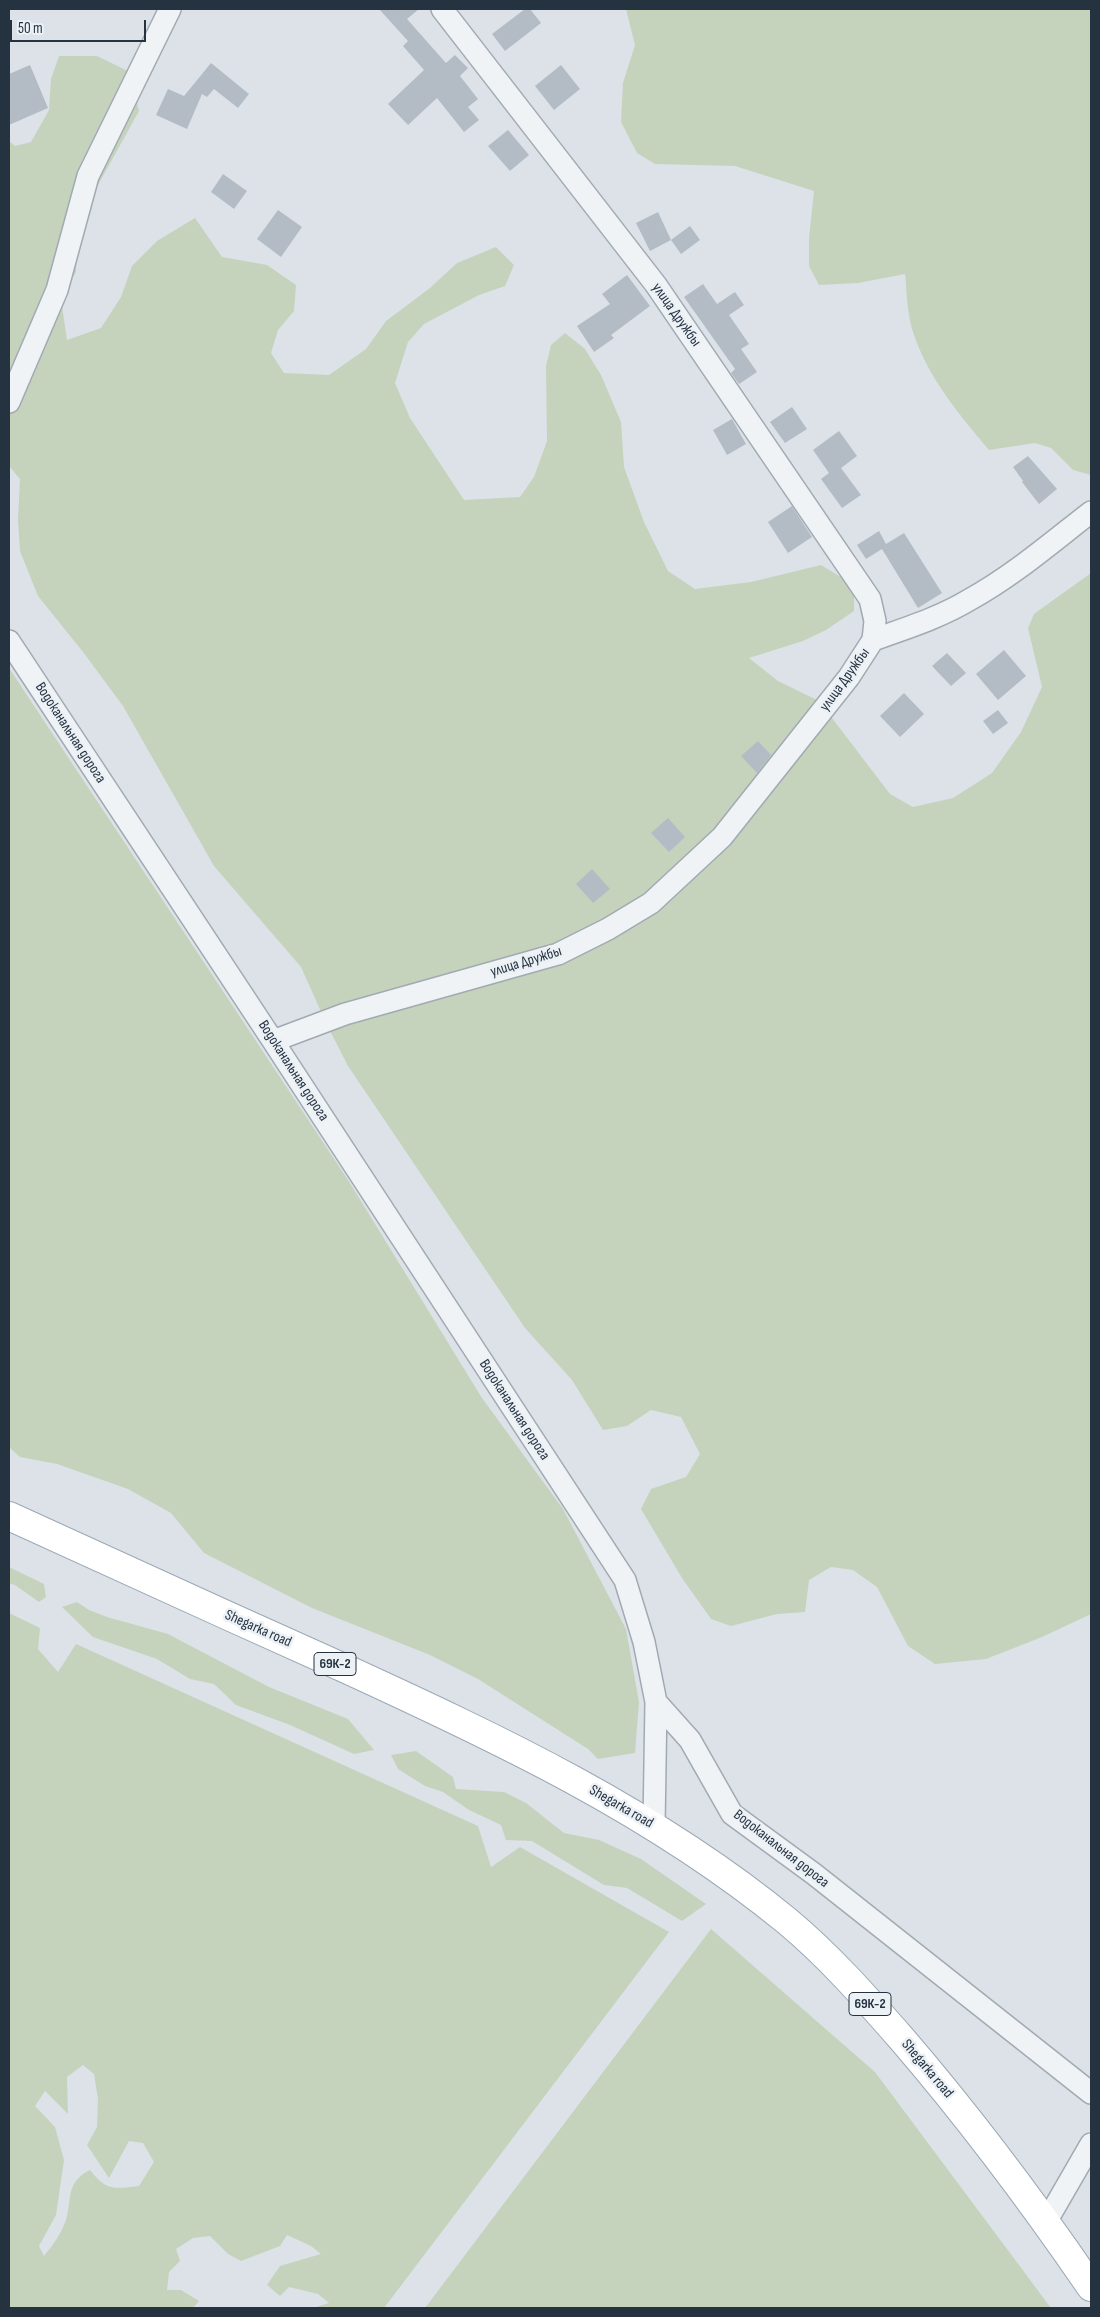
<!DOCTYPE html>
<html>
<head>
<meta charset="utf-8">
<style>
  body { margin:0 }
  #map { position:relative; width:1100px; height:2317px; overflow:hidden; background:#dce2e8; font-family:"Sofia Sans Condensed",sans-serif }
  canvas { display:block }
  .frame { position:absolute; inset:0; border:10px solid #253240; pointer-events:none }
  .scale { position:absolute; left:10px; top:20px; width:136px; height:22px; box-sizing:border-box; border:2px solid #253240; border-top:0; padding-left:6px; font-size:15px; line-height:18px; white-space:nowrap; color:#253240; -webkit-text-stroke:4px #ecf1f6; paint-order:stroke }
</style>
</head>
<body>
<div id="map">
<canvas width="1100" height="2317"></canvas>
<div class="frame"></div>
<div class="scale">50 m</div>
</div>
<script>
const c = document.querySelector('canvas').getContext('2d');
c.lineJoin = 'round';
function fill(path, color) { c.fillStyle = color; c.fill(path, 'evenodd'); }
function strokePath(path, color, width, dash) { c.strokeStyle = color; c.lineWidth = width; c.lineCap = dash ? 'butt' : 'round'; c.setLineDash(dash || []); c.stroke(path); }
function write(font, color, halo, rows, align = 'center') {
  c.font = font + ' "Sofia Sans Condensed",sans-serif'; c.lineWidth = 5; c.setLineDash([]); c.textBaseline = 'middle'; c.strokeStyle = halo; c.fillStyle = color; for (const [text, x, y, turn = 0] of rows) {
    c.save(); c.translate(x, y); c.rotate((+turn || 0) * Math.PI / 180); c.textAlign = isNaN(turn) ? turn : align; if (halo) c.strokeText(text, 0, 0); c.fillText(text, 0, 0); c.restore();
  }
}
const green = new Path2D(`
  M 626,9 L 1091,9 L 1091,475 L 1073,470 L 1051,448 L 1035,443 L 989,450 C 960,416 928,377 914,335 C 907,315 907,294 905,274 L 858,283 L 819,285 L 809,266 L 809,238 L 814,191 L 735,166 L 655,164 L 637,153 L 621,122 L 623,83 L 635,45 Z
  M 59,56 L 97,56 L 130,72 L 139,111 L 77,223 L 76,272 L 61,299 L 67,340 L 101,328 L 121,297 L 132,266 L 157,241 L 195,218 L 222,257 L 267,265 L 296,285 L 294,311 L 278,330 L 271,353 L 284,373 L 329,375 L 366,349 L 386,321 L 430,288 L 457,263 L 496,247 L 514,265 L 505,286 L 479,295 L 424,324 L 408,342 L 395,383 L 410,418 L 464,500 L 520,497 L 534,477 L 547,441 L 546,366 L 551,345 L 565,333 L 585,349 L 601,375 L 621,422 L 624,467 L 644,522 L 668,571 L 695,589 L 751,582 L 821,565 L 854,585 L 854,611 L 826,630 L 803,641 L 749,658 L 778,681 L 819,701 L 890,794 L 913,807 L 953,798 L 992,773 L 1021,732 L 1042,687 L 1028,628 L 1034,614 L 1091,573 L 1091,1614 L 1042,1637 L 986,1659 L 935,1664 L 908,1646 L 877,1587 L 853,1570 L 831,1567 L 809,1580 L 805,1612 L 777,1614 L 731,1626 L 711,1619 L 682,1578 L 641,1509 L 651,1489 L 686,1477 L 700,1454 L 681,1417 L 651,1410 L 627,1426 L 603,1430 L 572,1380 L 525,1328 L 348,1066 L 327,1025 L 301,967 L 214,866 L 123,706 L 83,652 L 38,596 L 20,551 L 18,520 L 20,479 L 9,466 L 9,141 L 15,146 L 31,142 L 49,110 L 51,79 Z
  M 9,668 L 348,1180 L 482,1398 L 563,1509 L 626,1629 L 639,1702 L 635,1753 L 598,1759 L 588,1749 L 478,1679 L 430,1655 L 312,1608 L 204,1553 L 171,1513 L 128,1489 L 57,1464 L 20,1457 L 9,1447 Z
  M 9,1567 L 44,1584 L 46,1597 L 39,1602 L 15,1585 L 9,1583 Z
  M 77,1602 L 89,1610 L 107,1617 L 168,1634 L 269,1687 L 348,1719 L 374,1750 L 354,1754 L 290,1725 L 236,1705 L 214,1684 L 190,1679 L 157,1659 L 93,1637 L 62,1607 Z
  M 9,1613 L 40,1628 L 38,1649 L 58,1672 L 76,1644 L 478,1826 L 491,1867 L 520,1847 L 669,1932 L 384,2308 L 313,2308 L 329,2303 L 318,2294 L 289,2287 L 280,2296 L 267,2285 L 280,2266 L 321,2254 L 311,2246 L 287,2235 L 280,2246 L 241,2261 L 228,2254 L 210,2236 L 193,2238 L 176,2249 L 180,2261 L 169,2272 L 167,2290 L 181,2290 L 199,2301 L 193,2308 L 9,2308 ZM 83,2065 L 94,2074 L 98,2099 L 97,2127 L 87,2145 L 109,2178 L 129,2141 L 143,2143 L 154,2162 L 139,2186 C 114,2189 106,2191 90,2170 C 65,2182 72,2201 66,2220 C 61,2234 53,2245 44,2256 L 39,2246 L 56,2215 L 64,2160 L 55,2127 L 35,2106 L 45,2091 L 68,2114 L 67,2077 Z
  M 416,1751 L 453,1777 L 456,1789 L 504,1792 L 526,1803 L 564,1833 L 599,1840 L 641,1859 L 706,1904 L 682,1921 L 627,1888 L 604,1885 L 532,1841 L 506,1840 L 501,1825 L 469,1810 L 443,1792 L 425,1786 L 398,1769 L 391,1755 Z
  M 711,1929 L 875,2072 L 1051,2308 L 425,2308 Z`);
const building = new Path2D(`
  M 379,9 L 419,9 L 407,19 L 446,63 L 455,55 L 468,68 L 460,76 L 478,99 L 468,107 L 479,120 L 464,132 L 437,98 L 408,125 L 388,104 L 424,70 L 403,46 L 408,41 Z
  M 525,9 L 530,9 L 541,23 L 505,51 L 492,34 Z
  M 211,63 L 249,94 L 238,108 L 214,89 L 207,97 L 202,94 L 187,129 L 156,115 L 168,89 L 184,96 Z
  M 30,65 L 48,108 L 9,125 L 9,74 Z
  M 561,65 L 580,89 L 554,110 L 535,86 Z
  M 508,130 L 529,155 L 510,171 L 488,146 Z
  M 223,174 L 247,191 L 234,209 L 211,192 Z
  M 278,210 L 302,227 L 281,257 L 257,239 Z
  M 658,212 L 671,240 L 650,251 L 636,223 Z
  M 690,226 L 700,240 L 681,254 L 671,240 Z
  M 627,275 L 650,306 L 611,335 L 614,338 L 594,352 L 577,326 L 610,304 L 602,294 Z
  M 703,284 L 717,304 L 735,292 L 744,305 L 729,315 L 749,344 L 741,349 L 757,372 L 739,384 L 731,373 L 735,369 L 684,297 Z
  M 792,407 L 807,429 L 785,443 L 770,422 Z
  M 732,419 L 746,444 L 727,455 L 713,430 Z
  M 839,431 L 857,456 L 841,468 L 861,495 L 842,508 L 821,479 L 829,473 L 813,450 Z
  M 1028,456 L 1057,489 L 1039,504 L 1022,482 L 1023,481 L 1013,467 Z
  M 792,506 L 812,537 L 788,553 L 768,522 Z
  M 879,531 L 886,544 L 904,533 L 942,593 L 918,608 L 882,549 L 866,559 L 857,545 Z
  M 1004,650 L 1026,676 L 998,700 L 976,674 Z
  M 947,653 L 966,673 L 951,686 L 932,666 Z
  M 904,693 L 924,714 L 900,737 L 880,716 Z
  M 998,710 L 1008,723 L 993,734 L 983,721 Z
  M 758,741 L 771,755 L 757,773 L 741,756 Z
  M 668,818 L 685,837 L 669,852 L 651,833 Z
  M 592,869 L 610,889 L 593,903 L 576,884 Z`);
const minor = new Path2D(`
  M 9,402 L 57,290 L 88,176 L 170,9
  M 873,640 C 906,628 939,618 969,600 C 1013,576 1052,542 1091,512
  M 9,641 L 273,1041 L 625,1580 L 644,1642 L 656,1702 L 690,1740 L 732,1814 L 814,1874 L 1091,2093
  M 273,1041 L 345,1014 L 558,954 L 608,929 L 651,903 L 722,837 L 849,677 L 873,640 L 875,621 L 870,599 L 656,285 L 442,9
  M 654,1826 L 656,1702
  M 1046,2222 L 1091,2144`);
const major = new Path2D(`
  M 9,1516 C 121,1567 232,1618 344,1668 C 499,1739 654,1812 787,1921 C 829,1956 865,1997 901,2038 C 969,2117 1032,2201 1091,2287`);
const shields = [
  [335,1664,42],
  [870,2004,42]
];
const shieldNames = [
  ["69К-2",335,1664],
  ["69К-2",870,2004]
];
const streetNames = [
  ["улица Дружбы",676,315,55],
  ["улица Дружбы",845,680,-54],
  ["Водоканальная дорога",70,733,57],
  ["улица Дружбы",526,962,-17],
  ["Водоканальная дорога",293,1071,57],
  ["Водоканальная дорога",514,1410,57],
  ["Shegarka road",258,1629,24],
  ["Shegarka road",621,1807,30],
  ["Водоканальная дорога",781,1849,38],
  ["Shegarka road",927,2069,50]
];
fill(green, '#c5d3bd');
fill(building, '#b3bcc5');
strokePath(minor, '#a1aab2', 24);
strokePath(major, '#9ba8b5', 30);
strokePath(minor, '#eff3f6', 21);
strokePath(major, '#fff', 28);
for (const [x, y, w] of shields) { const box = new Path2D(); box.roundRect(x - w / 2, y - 11.5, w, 23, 4); c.fillStyle = '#ecf1f6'; c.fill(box); strokePath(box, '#253240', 1); }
write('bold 14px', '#253240', null, shieldNames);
write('15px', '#253240', '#ecf1f6', streetNames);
</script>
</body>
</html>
